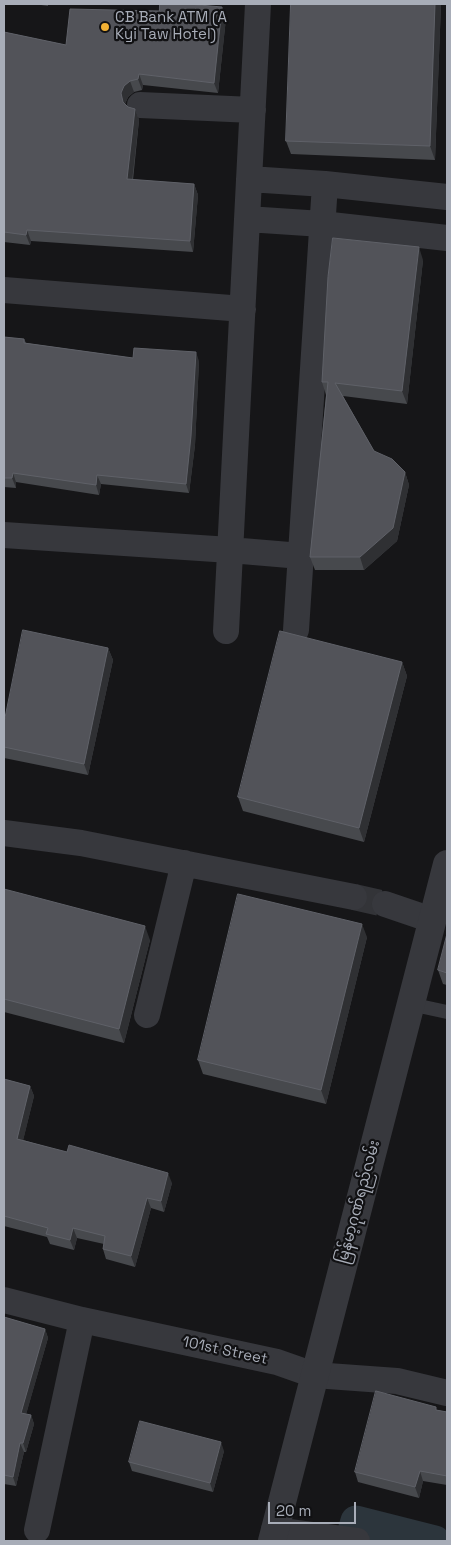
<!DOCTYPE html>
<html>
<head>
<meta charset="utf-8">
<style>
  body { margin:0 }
  #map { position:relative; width:451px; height:1545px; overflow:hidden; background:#161618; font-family:"Space Grotesk",sans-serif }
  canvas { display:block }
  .frame { position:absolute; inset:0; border:5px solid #a8adb8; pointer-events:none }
  .scale { position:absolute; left:268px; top:1502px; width:88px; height:22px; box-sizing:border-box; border:2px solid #a8adb8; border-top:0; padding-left:6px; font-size:15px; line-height:18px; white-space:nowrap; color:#a8adb8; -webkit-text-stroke:4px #111113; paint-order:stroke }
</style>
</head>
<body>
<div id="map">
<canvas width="451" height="1545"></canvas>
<div class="frame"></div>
<div class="scale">20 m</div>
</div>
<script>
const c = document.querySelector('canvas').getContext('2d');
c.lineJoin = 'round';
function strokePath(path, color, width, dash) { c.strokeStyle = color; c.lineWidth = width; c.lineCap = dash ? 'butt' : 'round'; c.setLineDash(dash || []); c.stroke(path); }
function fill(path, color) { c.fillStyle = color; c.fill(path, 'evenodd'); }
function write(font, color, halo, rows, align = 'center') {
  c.font = font + ' "Space Grotesk","Noto Sans Myanmar",sans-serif'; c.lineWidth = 4.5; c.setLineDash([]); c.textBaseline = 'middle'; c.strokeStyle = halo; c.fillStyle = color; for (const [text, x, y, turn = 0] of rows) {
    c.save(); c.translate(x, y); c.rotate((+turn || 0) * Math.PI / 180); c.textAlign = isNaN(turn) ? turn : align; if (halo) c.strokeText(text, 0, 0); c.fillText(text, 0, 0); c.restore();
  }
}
const canal = new Path2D(`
  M 350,1541 L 356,1521 L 435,1541`);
const minorTunnel = new Path2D(`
  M 354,897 L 385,904`);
const service = new Path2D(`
  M 410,1004 L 447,1012`);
const minor = new Path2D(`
  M 140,105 L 253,110
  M 249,179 L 325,184 L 447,197
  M 247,219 L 322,224 L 447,238
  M 4,290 L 243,309
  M 4,535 L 230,550 L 301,556
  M 296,630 L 325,184
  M 226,631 L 258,4
  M 4,833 L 81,843 L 354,897
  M 385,904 L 432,920
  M 147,1015 L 184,863
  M 4,1300 L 82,1320 L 277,1362 L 314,1375 L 397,1381 L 447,1393
  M 37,1530 L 82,1320
  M 274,1530 L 357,1541`);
const tertiary = new Path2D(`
  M 272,1541 L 447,864`);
const wall = new Path2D(`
  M 34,4 L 48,4 L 48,6 Z
  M 291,4 L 441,4 L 435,160 L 291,154 L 286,141 Z
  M 222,7 L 226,18 L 218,93 L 143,85 L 142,90 L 134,92 L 128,97 L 125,104 L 128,107 L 135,109 L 139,120 L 133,180 L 194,184 L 198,195 L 193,252 L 31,241 L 30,245 L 4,242 L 4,32 L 66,45 L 159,11 Z
  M 423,260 L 407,404 L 343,396 L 374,451 L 405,472 L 409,485 L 397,541 L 364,570 L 315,570 L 310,557 L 326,395 L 322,382 Z
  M 4,337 L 24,339 L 26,343 L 133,358 L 199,361 L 195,445 L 189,493 L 101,484 L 99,495 L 16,482 L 16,488 L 4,487 Z
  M 108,648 L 113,660 L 88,775 L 4,758 L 4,723 Z
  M 402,662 L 407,676 L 364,842 L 243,811 L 238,797 Z
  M 4,889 L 150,940 L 124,1043 L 4,1012 Z
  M 447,934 L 447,985 L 443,984 L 438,970 Z
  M 367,937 L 326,1104 L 203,1074 L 198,1060 Z
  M 4,1079 L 30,1086 L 34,1096 L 23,1140 L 172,1183 L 164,1212 L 151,1208 L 135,1267 L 106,1259 L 103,1249 L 104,1244 L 77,1238 L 74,1250 L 50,1244 L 47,1237 L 4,1226 Z
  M 4,1317 L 45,1329 L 48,1338 L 26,1414 L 31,1415 L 34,1424 L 26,1452 L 24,1452 L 16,1486 L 4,1484 Z
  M 437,1410 L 447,1412 L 447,1485 L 423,1481 L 419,1498 L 358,1482 L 355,1472 Z
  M 224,1451 L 213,1492 L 132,1471 L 129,1462 Z`);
const shadedWall = new Path2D(`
  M 435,4 L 441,4 L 435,160 L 430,146 Z
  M 222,7 L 226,18 L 218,93 L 214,83 Z
  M 139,74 L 143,85 L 142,90 L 138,79 Z
  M 130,81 L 134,92 L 128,97 L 125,104 L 123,102 L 121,93 L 124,86 Z
  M 135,109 L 139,120 L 131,190 L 127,179 Z
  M 194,184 L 198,195 L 193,252 L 190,241 Z
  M 27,230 L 31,241 L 30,245 L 26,235 Z
  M 419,247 L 423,260 L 407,404 L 402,391 Z
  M 196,352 L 199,361 L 195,445 L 189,493 L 186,484 Z
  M 405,472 L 409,485 L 397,541 L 364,570 L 360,557 Z
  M 13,473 L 16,482 L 16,488 L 12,478 Z
  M 97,475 L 101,484 L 99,495 L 96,485 Z
  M 108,648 L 113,660 L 88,775 L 84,764 Z
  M 402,662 L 407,676 L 364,842 L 359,828 Z
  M 362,924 L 367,937 L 326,1104 L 321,1090 Z
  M 145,926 L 150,940 L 124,1043 L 119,1029 Z
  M 30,1086 L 34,1096 L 21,1149 L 17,1139 Z
  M 168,1173 L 172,1183 L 164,1212 L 161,1201 Z
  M 147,1198 L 151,1208 L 135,1267 L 131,1256 Z
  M 73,1228 L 77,1238 L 74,1250 L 70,1240 Z
  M 45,1329 L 48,1338 L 24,1422 L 21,1413 Z
  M 31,1415 L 34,1424 L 26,1452 L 23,1443 Z
  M 221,1442 L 224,1451 L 213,1492 L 210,1483 Z
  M 20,1443 L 24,1452 L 16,1486 L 13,1477 Z
  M 420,1471 L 423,1481 L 419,1498 L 415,1487 Z`);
const building = new Path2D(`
  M 160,4 L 188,4 L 222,7 L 214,83 L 139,74 L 138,79 L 130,81 L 124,86 L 121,93 L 123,102 L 128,107 L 135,109 L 127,179 L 194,184 L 190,241 L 27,230 L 26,235 L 4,232 L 4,32 L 66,45 L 70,9 L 159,11 Z
  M 291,4 L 435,4 L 430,146 L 286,141 Z
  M 333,238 L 419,247 L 402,391 L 335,383 L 374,451 L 392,459 L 405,472 L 393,528 L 360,557 L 310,557 L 328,382 L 322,382 L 328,277 Z
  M 4,337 L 24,339 L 24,343 L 133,358 L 134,348 L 196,352 L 191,436 L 186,484 L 97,475 L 96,485 L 13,473 L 12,478 L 4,478 Z
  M 23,630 L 108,648 L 84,764 L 4,747 L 4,723 Z
  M 280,631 L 402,662 L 359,828 L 238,797 Z
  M 4,889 L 145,926 L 119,1029 L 4,999 Z
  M 238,894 L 362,924 L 321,1090 L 198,1060 Z
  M 447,934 L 447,973 L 438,970 Z
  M 4,1079 L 30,1086 L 17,1139 L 67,1152 L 69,1145 L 168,1173 L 161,1201 L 147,1198 L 131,1256 L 103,1249 L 105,1236 L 73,1228 L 70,1240 L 46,1234 L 48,1228 L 4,1216 Z
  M 4,1317 L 45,1329 L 21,1413 L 31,1415 L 23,1443 L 20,1443 L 13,1477 L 4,1475 Z
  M 376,1391 L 436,1407 L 436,1410 L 447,1412 L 447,1476 L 420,1471 L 415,1487 L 355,1472 Z
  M 140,1421 L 221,1442 L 210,1483 L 129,1462 Z`);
const markers = [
  [105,27,5,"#f2b134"]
];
const poiNames = [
  ["CB Bank ATM (A",115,18],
  ["Kyi Taw Hotel)",115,35]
];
const streetNames = [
  ["မြန်မာ့ဂုဏ်ရည်လမ်း",359,1202,-75],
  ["101st Street",225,1351,12]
];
strokePath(canal, '#2c353c', 31);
strokePath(minorTunnel, '#333438', 26, [26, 13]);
strokePath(service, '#37383d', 14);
strokePath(minor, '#37383d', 26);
strokePath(tertiary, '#37383d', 28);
fill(wall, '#47494d');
fill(shadedWall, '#2f3033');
fill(building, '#525359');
strokePath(building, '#5f6168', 1);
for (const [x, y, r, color] of markers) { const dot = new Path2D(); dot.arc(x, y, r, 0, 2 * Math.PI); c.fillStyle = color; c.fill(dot); strokePath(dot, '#111113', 2); }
write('15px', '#a8adb8', '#111113', poiNames, 'left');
write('15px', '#a8adb8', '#111113', streetNames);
</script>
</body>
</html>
